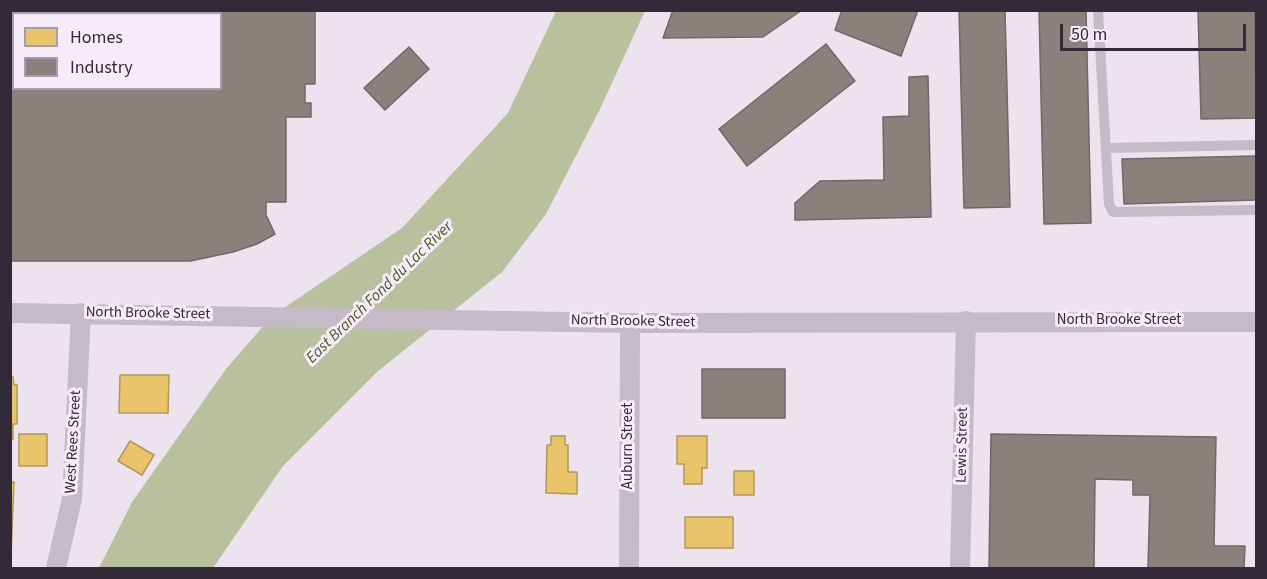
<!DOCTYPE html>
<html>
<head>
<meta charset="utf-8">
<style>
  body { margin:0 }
  #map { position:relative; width:1267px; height:579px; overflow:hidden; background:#ece3ee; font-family:"Source Sans 3",sans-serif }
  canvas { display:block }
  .frame { position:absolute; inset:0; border:12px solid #322939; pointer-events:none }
  .legend { position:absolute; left:12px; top:12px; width:210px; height:78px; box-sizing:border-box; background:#f7ebfa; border:2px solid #a89dad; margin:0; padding:8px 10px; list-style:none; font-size:18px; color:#322939 }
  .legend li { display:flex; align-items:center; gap:12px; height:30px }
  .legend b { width:30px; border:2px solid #a89dad }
  .scale { position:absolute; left:1060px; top:24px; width:186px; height:27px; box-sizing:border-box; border:3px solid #322939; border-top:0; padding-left:8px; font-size:18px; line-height:21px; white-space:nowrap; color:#322939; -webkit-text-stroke:4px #f7ebfa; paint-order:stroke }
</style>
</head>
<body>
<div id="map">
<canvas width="1267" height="579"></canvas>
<div class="frame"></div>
<ul class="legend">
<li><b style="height:16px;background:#e9c46a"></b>Homes</li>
<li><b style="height:16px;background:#8a817c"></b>Industry</li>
</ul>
<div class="scale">50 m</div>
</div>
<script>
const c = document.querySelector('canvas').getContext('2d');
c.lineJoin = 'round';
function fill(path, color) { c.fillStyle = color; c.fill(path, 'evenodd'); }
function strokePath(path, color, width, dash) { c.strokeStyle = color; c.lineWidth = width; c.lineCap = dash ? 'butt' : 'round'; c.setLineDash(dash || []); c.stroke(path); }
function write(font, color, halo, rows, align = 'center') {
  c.font = font + ' "Source Sans 3",sans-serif'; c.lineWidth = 6; c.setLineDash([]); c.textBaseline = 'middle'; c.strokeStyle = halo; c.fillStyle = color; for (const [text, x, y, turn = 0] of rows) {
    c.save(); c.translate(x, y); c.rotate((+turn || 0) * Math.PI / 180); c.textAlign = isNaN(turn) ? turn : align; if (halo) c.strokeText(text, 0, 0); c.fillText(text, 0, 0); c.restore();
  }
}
const water = new Path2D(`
  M 556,11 L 645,11 L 600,109 L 546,214 L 502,272 L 378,371 L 283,466 L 213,568 L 99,568 L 132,502 L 226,369 L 272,316 L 402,228 L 508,113 Z`);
const homes = new Path2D(`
  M 120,375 L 169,375 L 168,413 L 119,413 Z
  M 10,377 L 13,377 L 14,385 L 17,385 L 17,424 L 13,424 L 13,439 L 10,439 Z
  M 19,434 L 47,434 L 47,466 L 19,466 Z
  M 551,436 L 565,436 L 565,445 L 568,445 L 568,472 L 577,472 L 577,494 L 546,493 L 547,445 L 551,445 Z
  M 677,436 L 707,436 L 707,468 L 702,468 L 702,484 L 684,484 L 684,464 L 677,464 Z
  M 130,441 L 154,455 L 142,475 L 118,461 Z
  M 734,471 L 754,471 L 754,495 L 734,495 Z
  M 10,482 L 14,482 L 11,558 L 10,558 Z
  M 685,517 L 733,517 L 733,548 L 685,548 Z`);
const industry = new Path2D(`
  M 10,10 L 315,10 L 315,84 L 305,84 L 305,103 L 311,103 L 311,117 L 286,117 L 286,202 L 266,202 L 266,215 L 275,234 L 257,244 L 233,252 L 190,261 L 10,261 ZM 14,14 L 220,14 L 220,88 L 14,88 Z
  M 673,10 L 802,10 L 763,37 L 663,38 Z
  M 842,10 L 918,10 L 901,56 L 835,30 Z
  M 959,10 L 1005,10 L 1010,207 L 964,208 Z
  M 1039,10 L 1086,10 L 1091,223 L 1044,224 Z
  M 1198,10 L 1255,10 L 1256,118 L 1201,119 Z
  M 826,44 L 855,81 L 747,166 L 719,129 Z
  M 409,47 L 429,69 L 385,110 L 364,88 Z
  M 928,76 L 931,217 L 795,220 L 795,203 L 820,181 L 884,180 L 883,117 L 909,116 L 909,77 Z
  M 1256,156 L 1256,200 L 1124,204 L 1122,159 Z
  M 702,369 L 785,369 L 785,418 L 702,418 Z
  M 991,434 L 1216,437 L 1214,546 L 1245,546 L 1244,568 L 1148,568 L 1150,495 L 1133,495 L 1133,480 L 1095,479 L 1094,568 L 989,568 Z`);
const lane = new Path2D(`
  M 1098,10 L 1109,204 L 1113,212 L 1256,210
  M 1106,148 L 1256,145`);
const street = new Path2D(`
  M 10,313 L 630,323 L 1256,322
  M 56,568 L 72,499 L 81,313
  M 629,568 L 630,323
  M 960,568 L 966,321`);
const streetNames = [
  ["North Brooke Street",148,314,1],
  ["North Brooke Street",1119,321],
  ["North Brooke Street",633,322,1],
  ["West Rees Street",74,442,-87],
  ["Lewis Street",963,445,-89],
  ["Auburn Street",629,446,-90]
];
const waterNames = [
  ["East Branch Fond du Lac River",380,293,-44]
];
fill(water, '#b8c09e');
fill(homes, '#e9c46a');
strokePath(homes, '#b2965b', 1.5);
fill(industry, '#8a817c');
strokePath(industry, '#706768', 1.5);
strokePath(lane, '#c4bbc8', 10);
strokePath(street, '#c4bbc8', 20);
write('15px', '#322939', '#f7ebfa', streetNames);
write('italic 16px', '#485c1d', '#f7ebfa', waterNames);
</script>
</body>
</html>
